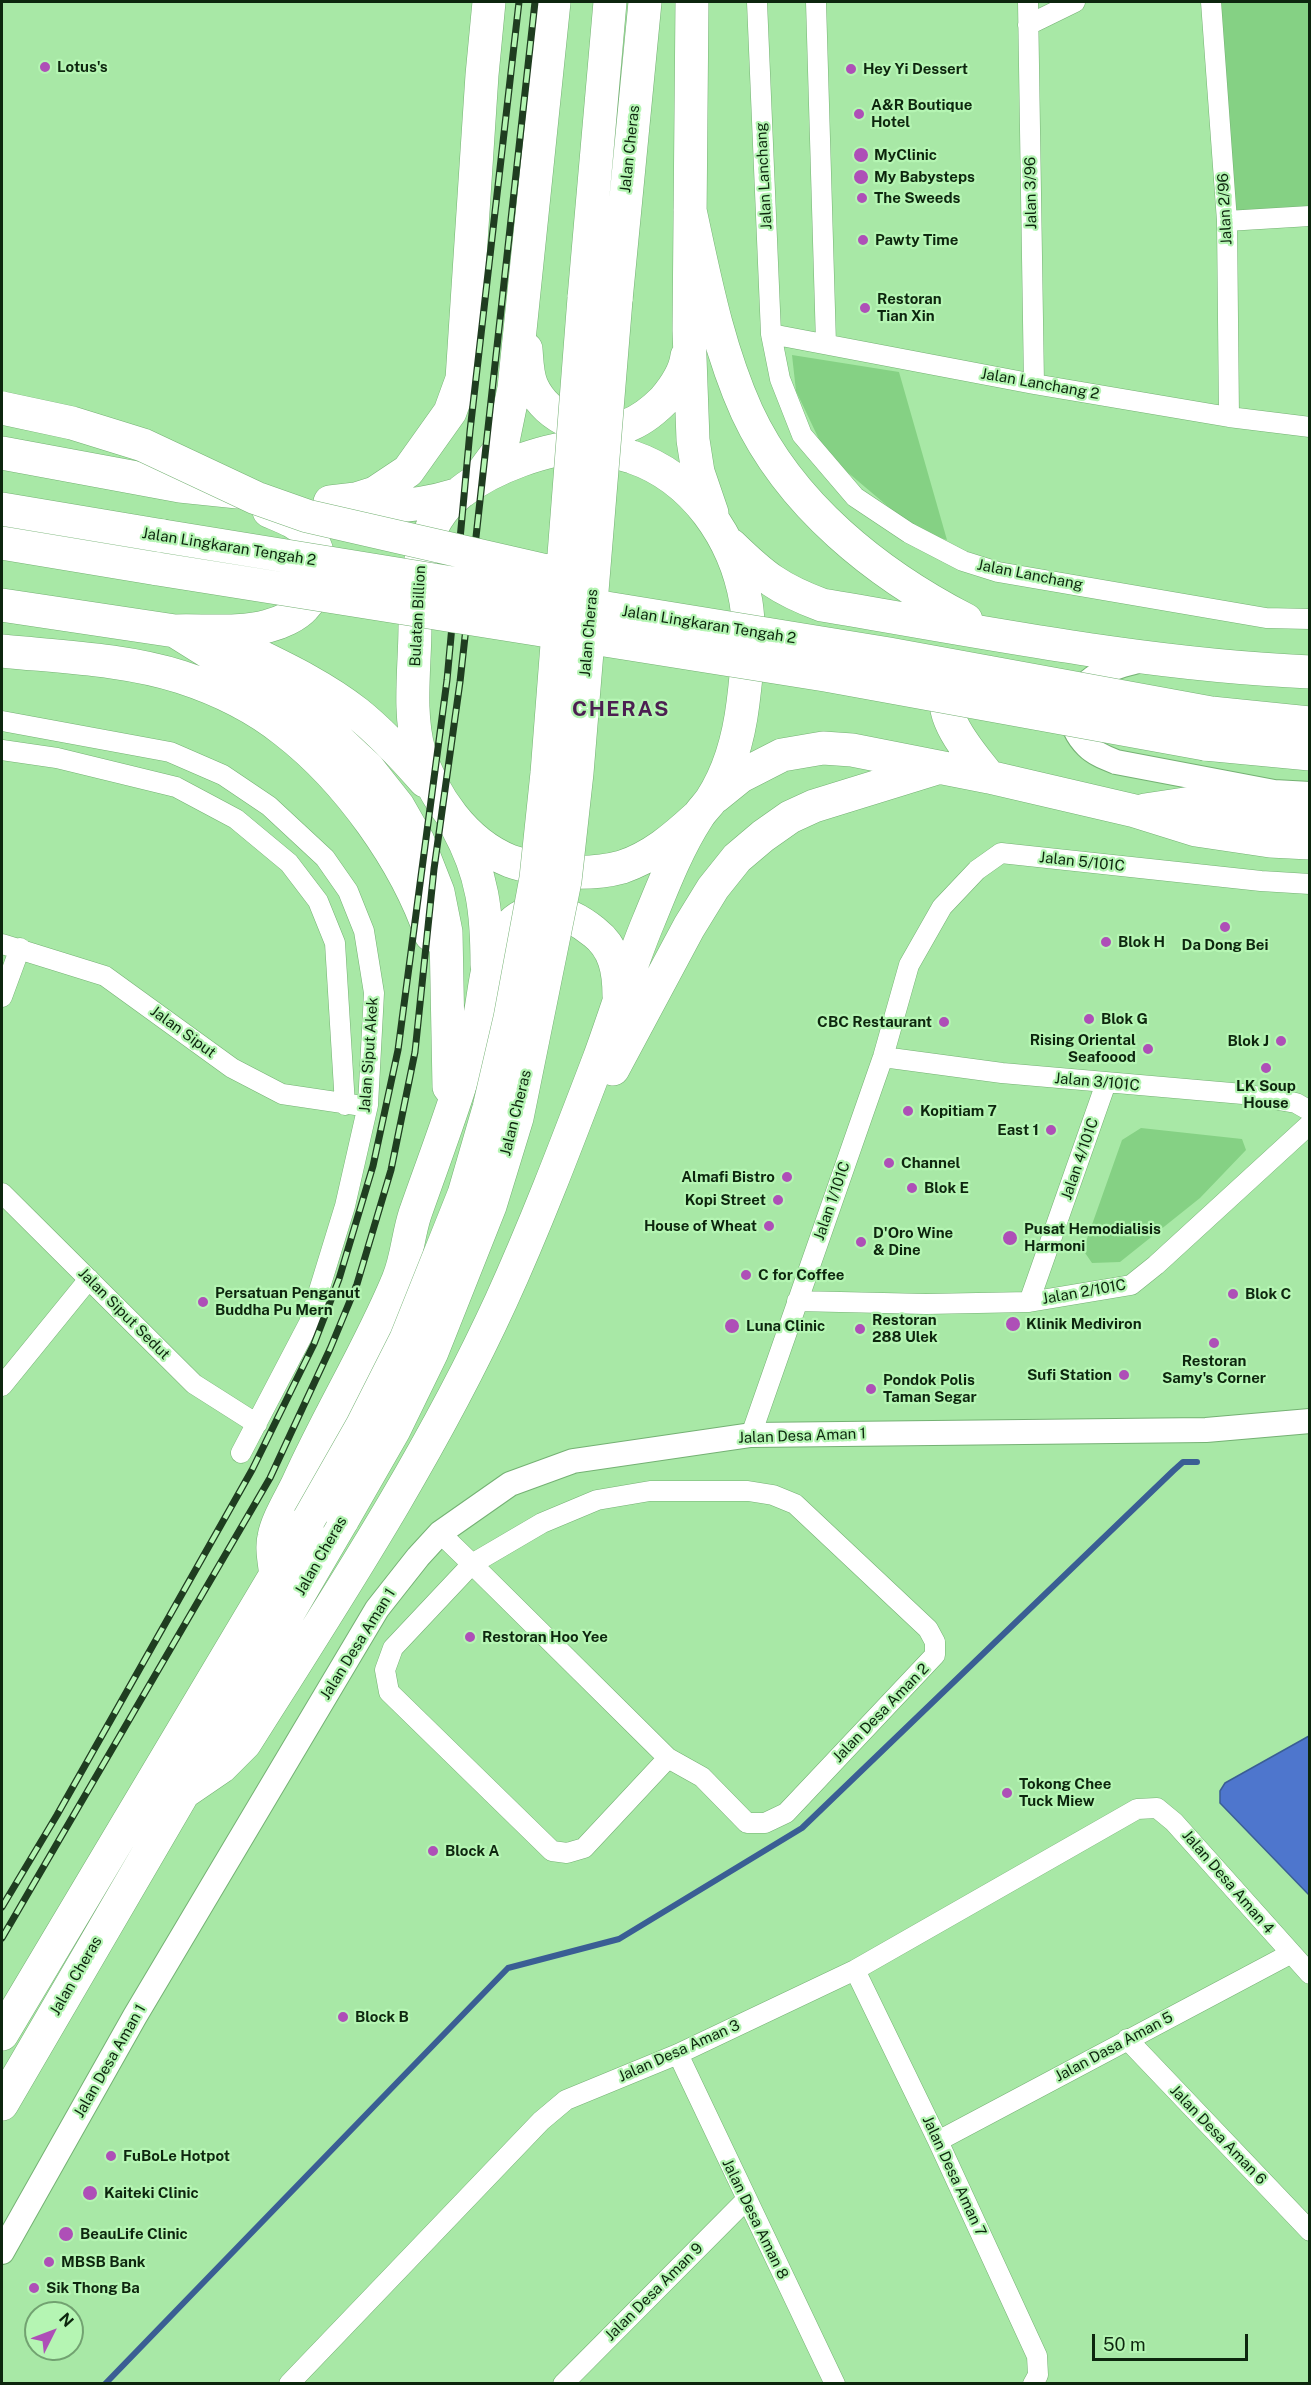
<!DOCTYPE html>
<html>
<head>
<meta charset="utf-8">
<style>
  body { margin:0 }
  #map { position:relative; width:1311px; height:2385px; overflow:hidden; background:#a8e8a6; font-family:"Public Sans",sans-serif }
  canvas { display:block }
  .frame { position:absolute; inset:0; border:3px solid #0d260e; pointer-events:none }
  .north { position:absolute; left:24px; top:2301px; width:60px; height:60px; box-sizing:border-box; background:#b5f5b3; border:2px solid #72a271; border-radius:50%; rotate:48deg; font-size:16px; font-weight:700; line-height:24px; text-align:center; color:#0d260e }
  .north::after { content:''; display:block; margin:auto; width:21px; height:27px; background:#ae4fb7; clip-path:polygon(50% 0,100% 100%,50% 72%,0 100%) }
  .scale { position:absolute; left:1092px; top:2334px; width:156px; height:27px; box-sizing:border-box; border:3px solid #0d260e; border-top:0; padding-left:8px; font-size:18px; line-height:21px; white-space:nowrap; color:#0d260e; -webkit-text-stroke:4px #b5f5b3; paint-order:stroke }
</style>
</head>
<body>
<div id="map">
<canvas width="1311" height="2385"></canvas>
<div class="frame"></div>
<div class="north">N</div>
<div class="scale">50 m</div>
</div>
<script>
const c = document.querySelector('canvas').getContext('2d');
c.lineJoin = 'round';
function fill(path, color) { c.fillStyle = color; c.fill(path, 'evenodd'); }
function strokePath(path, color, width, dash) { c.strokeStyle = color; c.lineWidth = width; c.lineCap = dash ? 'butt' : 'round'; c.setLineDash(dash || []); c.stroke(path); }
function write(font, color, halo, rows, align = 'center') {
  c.font = font + ' "Public Sans",sans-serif'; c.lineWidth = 4.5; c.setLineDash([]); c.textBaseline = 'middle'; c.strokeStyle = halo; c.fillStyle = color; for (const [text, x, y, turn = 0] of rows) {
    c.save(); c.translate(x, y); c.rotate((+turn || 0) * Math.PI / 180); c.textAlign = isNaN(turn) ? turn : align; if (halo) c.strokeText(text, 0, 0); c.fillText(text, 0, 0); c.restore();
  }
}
const green = new Path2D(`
  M 1211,2 L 1309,2 L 1309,216 L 1227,221 Z
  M 792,355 L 899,372 L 947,540 L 917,531 L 826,454 L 796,391 Z
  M 1141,1128 L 1242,1139 L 1246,1150 L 1200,1198 L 1120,1262 L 1092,1263 L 1083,1250 L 1122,1140 Z`);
const water = new Path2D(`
  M 1309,1736 L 1309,1895 L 1220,1803 L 1220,1791 L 1225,1783 Z`);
const stream = new Path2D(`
  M 105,2384 L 508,1968 L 619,1939 L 802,1828 L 1173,1471 L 1183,1462 L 1197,1462`);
const minor = new Path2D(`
  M 757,2 L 771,334 L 780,379 L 802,435 L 855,497 L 909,533 L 963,561 L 998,572 L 1266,618 L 1310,619
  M 816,2 L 826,344
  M 1028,2 L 1034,384
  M 1211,2 L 1227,221 L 1229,417
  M 1028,25 L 1075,2
  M 1227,221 L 1310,216
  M 771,334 L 1034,384 L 1229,417 L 1310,427
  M 2,721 L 170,752 L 223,775 L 269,806 L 325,858 L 348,891 L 364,931 L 374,993 L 368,1105 L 345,1206 L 309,1323 L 241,1453
  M 2,750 L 57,758 L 176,787 L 236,819 L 289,863 L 318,901 L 335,943 L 345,1105
  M 2,944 L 105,976 L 232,1068 L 282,1094 L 356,1105
  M 2,997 L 20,948
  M 883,1057 L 1002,1073 L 1243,1094 L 1296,1103 L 1310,1111
  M 2,1193 L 194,1384 L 257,1424
  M 797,1301 L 926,1304 L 1029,1302 L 1131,1285 L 1156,1265 L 1310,1124
  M 1029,1302 L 1106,1083
  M 2,1386 L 89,1279
  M 751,1435 L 883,1057 L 909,965 L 942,907 L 977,870 L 1001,853 L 1261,881 L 1310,884
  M 440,1533 L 472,1564 L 668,1758 L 702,1777 L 747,1823 L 765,1823 L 786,1813 L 935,1655 L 935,1642 L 928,1629 L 795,1504 L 773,1495 L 748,1491 L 650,1491 L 597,1500 L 542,1523 L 472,1564 L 393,1648 L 385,1670 L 389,1692 L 552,1851 L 567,1853 L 584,1848 L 668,1758
  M 855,1970 L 938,2141 L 1037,2356 L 1038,2375 L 1033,2384
  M 1127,2039 L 1310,2231
  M 678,2054 L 835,2384
  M 938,2141 L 1290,1954
  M 289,2384 L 541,2121 L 566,2100 L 678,2054 L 855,1970 L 1137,1809 L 1157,1808 L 1174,1822 L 1310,1974
  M 563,2384 L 746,2200`);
const tertiary = new Path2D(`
  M 1141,660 C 1125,665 1106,668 1093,678 C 1068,696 1065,724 1087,746 C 1095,754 1106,758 1116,762 L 1274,792 L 1310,794
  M 2,2252 L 135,2016 L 377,1609 L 418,1557 L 440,1533 L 510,1484 L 573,1461 L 751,1435 L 1206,1430 L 1310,1421`);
const trunk = new Path2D(`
  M 692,2 L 689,330 L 693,440 L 698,472 L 712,513
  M 690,210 C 705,279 718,348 747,412 C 790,505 877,574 966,620
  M 584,298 L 610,2
  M 616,300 L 645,2
  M 526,349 C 527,361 527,375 532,386 C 547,419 591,437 626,426 C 641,421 653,411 664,400 C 675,387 685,373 687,356
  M 2,453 L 180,486 L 238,492
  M 477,480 L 502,446 L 514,388 L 554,2
  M 330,502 L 356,499 L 375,493 L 408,471 L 450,412 L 462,379 L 482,75 L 489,2
  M 352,505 C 388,509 421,506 456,495
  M 2,509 L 163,536
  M 2,543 L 158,569
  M 731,545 C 764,577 779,589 822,605 C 983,632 1146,665 1310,672
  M 2,605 L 175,631 L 196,637
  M 175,631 L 223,661 L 268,684 L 305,709 L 368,768 L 398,806 L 418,841 L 438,892 L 446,932 L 449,1087
  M 175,631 C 203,630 241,634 268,626 C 280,623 296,616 304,607 C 322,588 324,554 308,534 C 298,522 283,517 269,511
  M 2,651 C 61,657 124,659 181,677 C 218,689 255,707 285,731 C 347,779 406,861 431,935
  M 249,651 C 286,669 324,687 357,713 C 382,733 404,757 425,781
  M 956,672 C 927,708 967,748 989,777
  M 1211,713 L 1310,723
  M 1205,744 L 1310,754
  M 715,797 L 741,776 L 782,755 L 823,748 L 852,750 L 989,777 L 1135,811 L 1196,830 L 1270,841 L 1310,843
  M 1145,810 L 1198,802 L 1266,811 L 1310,813
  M 457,827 C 483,874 487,913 487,965
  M 613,1069 L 689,927 L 713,888 L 737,858 L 763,836 L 790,817 L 814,806 L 937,768
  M 276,1577 C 275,1565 271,1548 274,1537 C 277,1520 291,1498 298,1483 C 329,1414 369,1350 398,1280 C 407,1259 408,1235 415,1214 C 436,1154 459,1095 476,1033 C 486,1000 482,958 506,930 C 532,899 567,910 594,932 C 615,948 619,971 619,996
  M 183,1793 L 221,1767 L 245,1743 C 336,1599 430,1456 501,1301 C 537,1222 568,1140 599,1059 C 616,1013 630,965 649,920 C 663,886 677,849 697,818 C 701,811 707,806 711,800 C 729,772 739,736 743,703 C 747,671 751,634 746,602 C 735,538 694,478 632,457 C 618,453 602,448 588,447 C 549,446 491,468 461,492 C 419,524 416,577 415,626 C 415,666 408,712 419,751 C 432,796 465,843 510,861 C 527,867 547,870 566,872 C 584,873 604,872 622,867 C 652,857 674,838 697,817
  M 2,2034 L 309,1519
  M 2,2104 L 343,1519`);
const rail = new Path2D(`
  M 2,1907 L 57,1815 L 252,1470 L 314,1344 L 339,1279 L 373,1166 L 398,1050 L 447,680 L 470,431 L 519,2
  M 2,1938 L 270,1478 L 330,1349 L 357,1284 L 391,1170 L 415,1052 L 434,869 L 460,682 L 535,2`);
const trunkBridge = new Path2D(`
  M 2,408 L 72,423 L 143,445 L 256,498 L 307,516 L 582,579
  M 163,536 L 889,654 L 1211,713
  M 158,569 L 825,675 L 1205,744
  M 309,1519 L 362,1426 L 406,1339 L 464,1194 L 489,1108 L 510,1018 L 536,878 L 547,773 L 584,298
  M 343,1519 L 394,1430 L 432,1352 L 490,1206 L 517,1118 L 565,881 L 577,773 L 616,300`);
const markers = [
  [45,67,6,"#ae4fb7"],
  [851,69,6,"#ae4fb7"],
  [859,114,6,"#ae4fb7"],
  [861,155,8,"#ae4fb7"],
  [861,177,8,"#ae4fb7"],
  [862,198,6,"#ae4fb7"],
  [863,240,6,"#ae4fb7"],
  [865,308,6,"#ae4fb7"],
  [1225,927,6,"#ae4fb7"],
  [1106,942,6,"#ae4fb7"],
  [1089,1019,6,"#ae4fb7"],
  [944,1022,6,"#ae4fb7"],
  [1281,1041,6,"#ae4fb7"],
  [1148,1049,6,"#ae4fb7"],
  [1266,1068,6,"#ae4fb7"],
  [908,1111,6,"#ae4fb7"],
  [1051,1130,6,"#ae4fb7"],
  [889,1163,6,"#ae4fb7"],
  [787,1177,6,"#ae4fb7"],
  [912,1188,6,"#ae4fb7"],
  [778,1200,6,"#ae4fb7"],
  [769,1226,6,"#ae4fb7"],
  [1010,1238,8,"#ae4fb7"],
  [861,1242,6,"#ae4fb7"],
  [746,1275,6,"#ae4fb7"],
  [1233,1294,6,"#ae4fb7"],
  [203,1302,6,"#ae4fb7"],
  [1013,1324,8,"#ae4fb7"],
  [732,1326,8,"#ae4fb7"],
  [860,1329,6,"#ae4fb7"],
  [1214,1343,6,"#ae4fb7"],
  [1124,1375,6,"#ae4fb7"],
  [871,1389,6,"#ae4fb7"],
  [470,1637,6,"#ae4fb7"],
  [1007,1793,6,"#ae4fb7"],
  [433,1851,6,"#ae4fb7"],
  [343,2017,6,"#ae4fb7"],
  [111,2156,6,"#ae4fb7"],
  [90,2193,8,"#ae4fb7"],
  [66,2234,8,"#ae4fb7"],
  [49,2262,6,"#ae4fb7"],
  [34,2288,6,"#ae4fb7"]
];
const poiNames = [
  ["Lotus's",57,67],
  ["Hey Yi Dessert",863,69],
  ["A&R Boutique",871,105],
  ["Hotel",871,122],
  ["MyClinic",874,155],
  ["My Babysteps",874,177],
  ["The Sweeds",874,198],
  ["Pawty Time",875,240],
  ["Restoran",877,299],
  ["Tian Xin",877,316],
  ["Blok H",1118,942],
  ["Da Dong Bei",1225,945,"center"],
  ["Blok G",1101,1019],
  ["CBC Restaurant",932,1022,"right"],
  ["Rising Oriental",1136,1040,"right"],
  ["Seafoood",1136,1057,"right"],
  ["Blok J",1269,1041,"right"],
  ["LK Soup",1266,1086,"center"],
  ["House",1266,1103,"center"],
  ["Kopitiam 7",920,1111],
  ["East 1",1039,1130,"right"],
  ["Channel",901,1163],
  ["Almafi Bistro",775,1177,"right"],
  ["Blok E",924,1188],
  ["Kopi Street",766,1200,"right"],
  ["House of Wheat",757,1226,"right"],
  ["Pusat Hemodialisis",1024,1229],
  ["Harmoni",1024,1246],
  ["D'Oro Wine",873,1233],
  ["& Dine",873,1250],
  ["C for Coffee",758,1275],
  ["Persatuan Penganut",215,1293],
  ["Buddha Pu Mern",215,1310],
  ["Blok C",1245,1294],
  ["Restoran",872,1320],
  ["288 Ulek",872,1337],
  ["Klinik Mediviron",1026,1324],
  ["Luna Clinic",746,1326],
  ["Restoran",1214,1361,"center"],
  ["Samy's Corner",1214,1378,"center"],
  ["Sufi Station",1112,1375,"right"],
  ["Pondok Polis",883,1380],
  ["Taman Segar",883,1397],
  ["Restoran Hoo Yee",482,1637],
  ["Tokong Chee",1019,1784],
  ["Tuck Miew",1019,1801],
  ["Block A",445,1851],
  ["Block B",355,2017],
  ["FuBoLe Hotpot",123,2156],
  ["Kaiteki Clinic",104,2193],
  ["BeauLife Clinic",80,2234],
  ["MBSB Bank",61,2262],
  ["Sik Thong Ba",46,2288]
];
const streetNames = [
  ["Jalan Cheras",630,149,-84],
  ["Jalan Lanchang",764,176,-93],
  ["Jalan 3/96",1031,193,-91],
  ["Jalan 2/96",1225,209,-93],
  ["Jalan Lanchang 2",1040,384,10],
  ["Jalan Lingkaran Tengah 2",229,547,9],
  ["Jalan Lanchang",1030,575,11],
  ["Bulatan Billion",418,616,-87],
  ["Jalan Lingkaran Tengah 2",709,625,9],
  ["Jalan Cheras",589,633,-85],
  ["Jalan 5/101C",1082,862,6],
  ["Jalan Siput",183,1032,36],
  ["Jalan Siput Akek",369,1055,-86],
  ["Jalan 3/101C",1097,1082,5],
  ["Jalan Cheras",516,1113,-76],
  ["Jalan 4/101C",1080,1159,-71],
  ["Jalan 1/101C",832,1201,-71],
  ["Jalan 2/101C",1084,1292,-10],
  ["Jalan Siput Sedut",124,1314,45],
  ["Jalan Desa Aman 1",802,1436,-2],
  ["Jalan Cheras",321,1556,-60],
  ["Jalan Desa Aman 1",358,1644,-58],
  ["Jalan Desa Aman 2",881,1713,-46],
  ["Jalan Desa Aman 4",1228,1882,49],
  ["Jalan Cheras",76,1976,-60],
  ["Jalan Dasa Aman 5",1114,2047,-28],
  ["Jalan Desa Aman 3",679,2051,-24],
  ["Jalan Desa Aman 1",110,2061,-60],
  ["Jalan Desa Aman 6",1218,2135,46],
  ["Jalan Desa Aman 7",954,2176,65],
  ["Jalan Desa Aman 8",755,2219,64],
  ["Jalan Desa Aman 9",654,2292,-45]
];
const districtNames = [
  ["CHERAS",621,710]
];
fill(green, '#85d184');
fill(water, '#4e76cd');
strokePath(water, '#3a5e94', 1.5);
strokePath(stream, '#3a5e94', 6);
strokePath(minor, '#74b173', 21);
strokePath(tertiary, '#74b173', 26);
strokePath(trunk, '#74b173', 34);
strokePath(minor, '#fff', 20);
strokePath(tertiary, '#fff', 24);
strokePath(trunk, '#fff', 33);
strokePath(rail, '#1f3d20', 7);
strokePath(rail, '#b5f5b3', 4.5, [14]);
strokePath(trunkBridge, '#74b173', 34, []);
strokePath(trunkBridge, '#fff', 33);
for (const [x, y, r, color] of markers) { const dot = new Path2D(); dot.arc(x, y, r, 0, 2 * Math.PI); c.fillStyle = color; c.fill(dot); strokePath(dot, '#b5f5b3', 2); }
write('bold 15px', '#0d260e', '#b5f5b3', poiNames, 'left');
write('15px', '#0d260e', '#b5f5b3', streetNames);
c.letterSpacing = '1.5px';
write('bold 21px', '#4c1f51', '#b5f5b3', districtNames);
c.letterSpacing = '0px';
</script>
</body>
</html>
